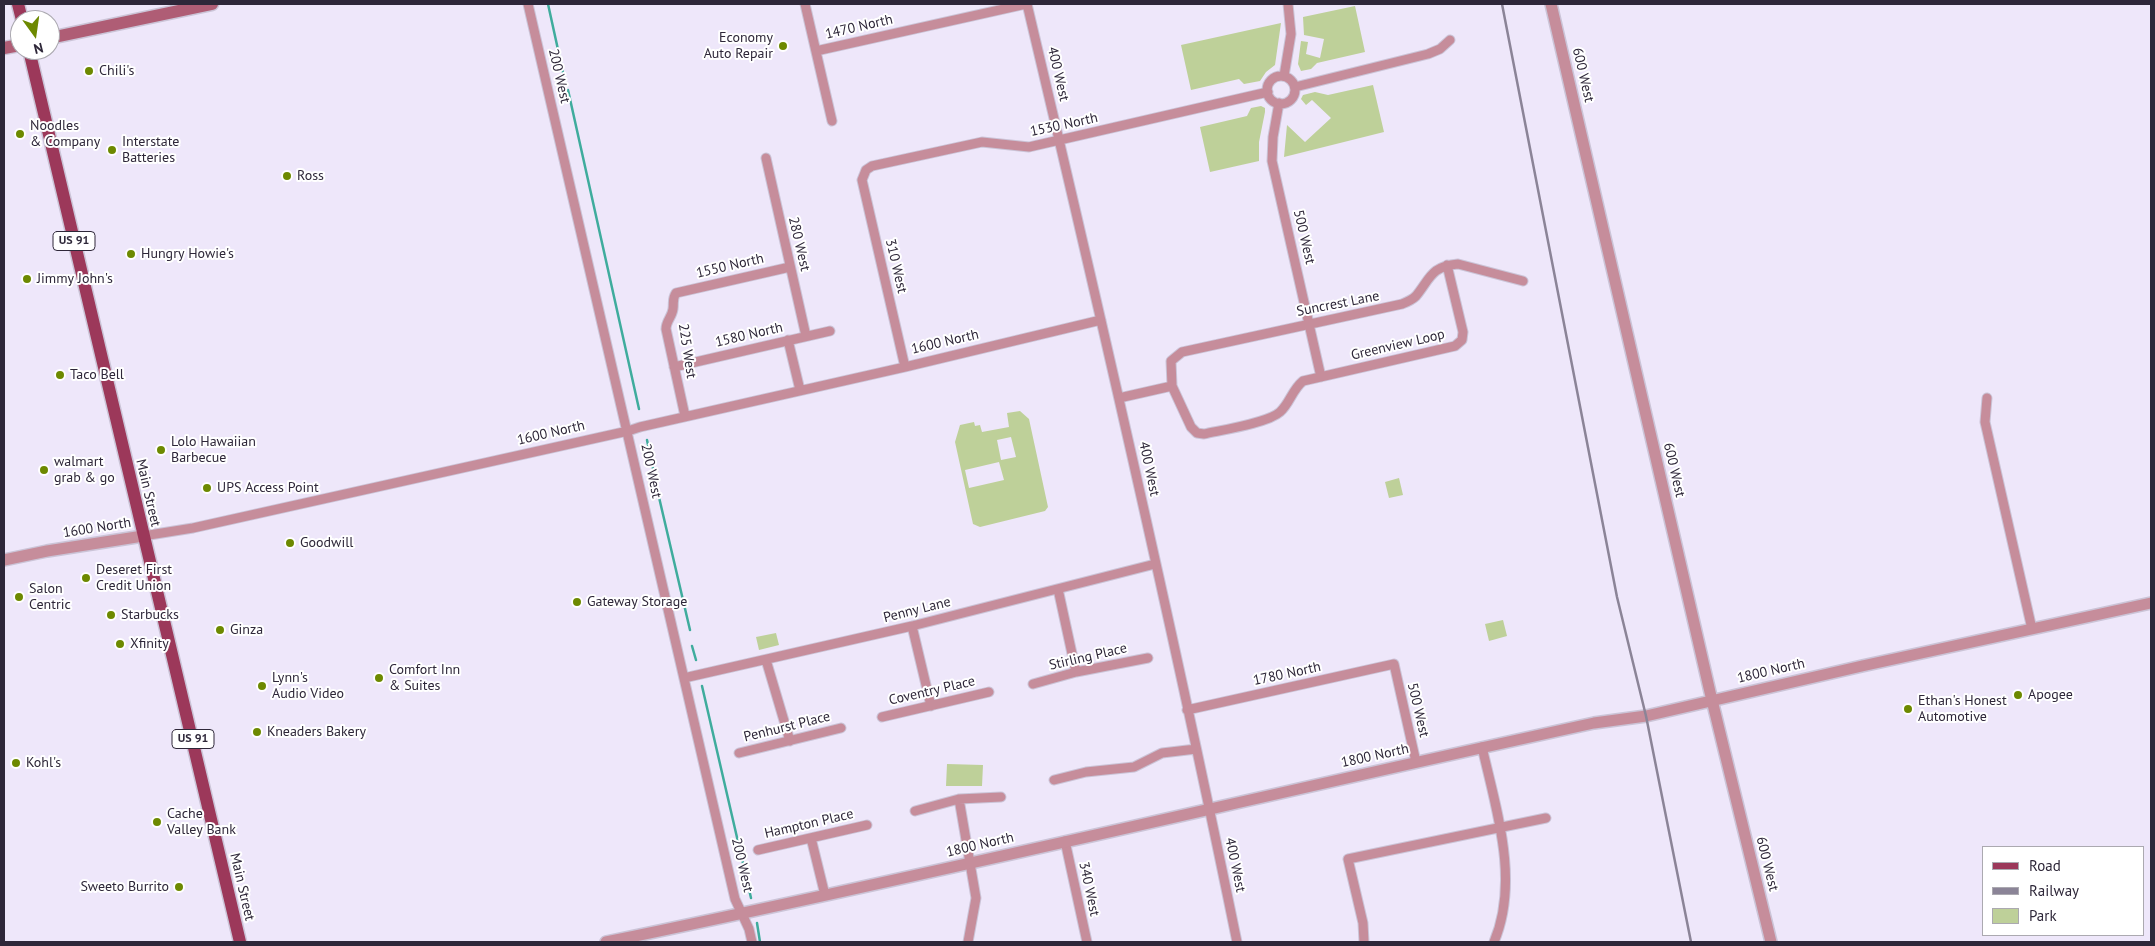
<!DOCTYPE html>
<html>
<head>
<meta charset="utf-8">
<style>
  body { margin:0 }
  #map { position:relative; width:2155px; height:946px; overflow:hidden; background:#eee7fa; font-family:"PT Sans",sans-serif }
  canvas { display:block }
  .frame { position:absolute; inset:0; border:5px solid #2e2739; pointer-events:none }
  .legend { position:absolute; left:1982px; top:846px; width:162px; height:90px; box-sizing:border-box; background:#fff; border:1px solid #aba9b0; margin:0; padding:6px 9px; list-style:none; font-size:15px; color:#2e2739 }
  .legend li { display:flex; align-items:center; gap:10px; height:25px }
  .legend b { width:25px; border:1px solid #aba9b0 }
  .north { position:absolute; left:10px; top:10px; width:50px; height:50px; box-sizing:border-box; background:#fff; border:1px solid #aba9b0; border-radius:50%; rotate:166deg; font-size:14px; font-weight:700; line-height:20px; text-align:center; color:#2e2739 }
  .north::after { content:''; display:block; margin:auto; width:18px; height:22px; background:#6d8900; clip-path:polygon(50% 0,100% 100%,50% 72%,0 100%) }
</style>
</head>
<body>
<div id="map">
<canvas width="2155" height="946"></canvas>
<div class="frame"></div>
<ul class="legend">
<li><b style="height:6px;background:#9c385a"></b>Road</li>
<li><b style="height:6px;background:#8b8497"></b>Railway</li>
<li><b style="height:14px;background:#bed099"></b>Park</li>
</ul>
<div class="north">N</div>
</div>
<script>
const c = document.querySelector('canvas').getContext('2d');
c.lineJoin = 'round';
function fill(path, color) { c.fillStyle = color; c.fill(path, 'evenodd'); }
function strokePath(path, color, width, dash) { c.strokeStyle = color; c.lineWidth = width; c.lineCap = dash ? 'butt' : 'round'; c.setLineDash(dash || []); c.stroke(path); }
function write(font, color, halo, rows, align = 'center') {
  c.font = font + ' "PT Sans",sans-serif'; c.lineWidth = 4; c.setLineDash([]); c.textBaseline = 'middle'; c.strokeStyle = halo; c.fillStyle = color; for (const [text, x, y, turn = 0] of rows) {
    c.save(); c.translate(x, y); c.rotate((+turn || 0) * Math.PI / 180); c.textAlign = isNaN(turn) ? turn : align; if (halo) c.strokeText(text, 0, 0); c.fillText(text, 0, 0); c.restore();
  }
}
const green = new Path2D(`
  M 1355,6 L 1365,52 L 1317,63 L 1311,69 L 1301,71 L 1298,64 L 1301,41 L 1308,42 L 1306,54 L 1320,58 L 1324,39 L 1304,35 L 1303,17 Z
  M 1281,23 L 1275,65 L 1266,72 L 1260,81 L 1244,84 L 1239,79 L 1191,90 L 1181,45 Z
  M 1373,85 L 1384,132 L 1284,157 L 1287,125 L 1305,142 L 1331,118 L 1312,100 L 1306,105 L 1301,99 L 1303,95 L 1315,92 L 1328,95 Z
  M 1261,106 L 1265,108 L 1265,112 L 1259,142 L 1259,161 L 1210,172 L 1200,127 L 1247,116 L 1251,108 Z
  M 1020,411 L 1029,419 L 1048,507 L 1045,511 L 980,527 L 973,524 L 955,442 L 960,425 L 974,422 L 975,426 L 980,425 L 982,432 L 1009,427 L 1007,413 ZM 1011,437 L 1016,457 L 1001,460 L 997,440 ZM 999,462 L 1004,480 L 969,488 L 965,470 Z
  M 1399,478 L 1403,495 L 1389,498 L 1385,482 Z
  M 1503,620 L 1507,636 L 1489,641 L 1485,624 Z
  M 776,633 L 779,645 L 759,650 L 756,637 Z
  M 947,764 L 983,765 L 982,786 L 946,786 Z`);
const stream = new Path2D(`
  M 548,4 L 564,77
  M 568,90 L 639,409
  M 647,440 L 655,478
  M 658,493 L 690,630
  M 692,646 L 696,660
  M 702,686 L 751,898
  M 757,923 L 760,942`);
const minor = new Path2D(`
  M 528,4 L 735,899 L 749,929 L 752,942
  M 805,4 L 832,121
  M 1027,4 C 1101,316 1173,628 1237,942
  M 816,51 L 1026,4
  M 1284,76 L 1291,34 L 1288,4
  M1267 90a14 14 0 1 1 28 0a14 14 0 1 1-28 0Z
  M 1295,87 L 1428,54 L 1440,49 L 1450,40
  M 1279,103 L 1273,137 L 1272,161 L 1321,377
  M 766,158 L 806,336
  M 1447,265 L 1463,332 L 1462,340 L 1455,346 L 1303,381 C 1292,390 1290,403 1280,412 C 1268,423 1222,430 1204,434 L 1197,433 L 1191,427 L 1172,386 L 1171,361 L 1182,352 L 1402,304 C 1407,302 1412,300 1416,296 C 1430,279 1431,266 1458,264 L 1523,281
  M 788,340 L 800,390
  M 674,367 L 830,331
  M 905,367 L 862,180 L 866,170 L 872,166 L 982,142 L 1029,147 L 1268,92
  M 1119,398 L 1172,386
  M 1987,398 L 1985,422 L 2032,629
  M 685,416 L 666,329 C 666,321 672,317 673,309 C 674,302 672,299 676,293 L 790,267
  M 143,536 L 193,528 L 628,431 L 640,427 L 905,367 L 1101,320
  M 1058,589 L 1076,672
  M 912,626 L 931,706
  M 766,660 L 790,741
  M 684,678 L 912,626 L 1155,564
  M 1033,684 L 1076,672 L 1148,658
  M 1187,710 L 1394,664 L 1416,762
  M 882,717 L 989,692
  M 1482,747 C 1496,809 1520,881 1494,942
  M 739,753 L 841,728
  M 1054,780 L 1086,772 L 1134,767 L 1162,753 L 1196,749
  M 959,799 L 976,898 L 968,942
  M 915,811 L 959,799 L 1001,797
  M 811,838 L 825,895
  M 1065,841 L 1087,942
  M 758,850 L 867,825
  M 1364,942 L 1363,923 L 1348,859 L 1546,818`);
const tertiary = new Path2D(`
  M 1551,4 L 1710,692 L 1771,942
  M 4,560 L 47,551 L 143,536
  M 606,942 C 936,874 1264,795 1594,723 L 1646,716 L 1862,666 L 2151,603`);
const secondary = new Path2D(`
  M 50,38 L 212,4
  M 4,48 L 20,45`);
const primary = new Path2D(`
  M 18,4 L 22,20
  M 29,50 L 240,942`);
const rail = new Path2D(`
  M 1502,4 L 1617,597 L 1646,716 L 1691,942`);
const markers = [
  [783,46,5,"#6d8900"],
  [89,71,5,"#6d8900"],
  [20,134,5,"#6d8900"],
  [112,150,5,"#6d8900"],
  [287,176,5,"#6d8900"],
  [131,254,5,"#6d8900"],
  [27,279,5,"#6d8900"],
  [60,375,5,"#6d8900"],
  [161,450,5,"#6d8900"],
  [44,470,5,"#6d8900"],
  [207,488,5,"#6d8900"],
  [290,543,5,"#6d8900"],
  [86,578,5,"#6d8900"],
  [19,597,5,"#6d8900"],
  [577,602,5,"#6d8900"],
  [111,615,5,"#6d8900"],
  [220,630,5,"#6d8900"],
  [120,644,5,"#6d8900"],
  [379,678,5,"#6d8900"],
  [262,686,5,"#6d8900"],
  [2018,695,5,"#6d8900"],
  [1908,709,5,"#6d8900"],
  [257,732,5,"#6d8900"],
  [16,763,5,"#6d8900"],
  [157,822,5,"#6d8900"],
  [179,887,5,"#6d8900"]
];
const shields = [
  [74,241,42],
  [193,739,42]
];
const shieldNames = [
  ["US 91",74,241],
  ["US 91",193,739]
];
const streetNames = [
  ["1470 North",859,27,-13],
  ["400 West",1058,74,77],
  ["600 West",1583,75,77],
  ["200 West",559,76,77],
  ["1530 North",1064,125,-12],
  ["500 West",1304,237,77],
  ["280 West",799,244,77],
  ["1550 North",730,266,-13],
  ["310 West",896,266,77],
  ["Suncrest Lane",1338,304,-11],
  ["1580 North",749,335,-13],
  ["1600 North",945,342,-13],
  ["Greenview Loop",1398,345,-13],
  ["225 West",687,351,81],
  ["1600 North",551,433,-13],
  ["400 West",1149,469,78],
  ["600 West",1674,470,77],
  ["200 West",651,471,78],
  ["Main Street",148,493,77],
  ["1600 North",97,528,-9],
  ["Penny Lane",917,610,-14],
  ["Stirling Place",1088,657,-13],
  ["1800 North",1771,671,-13],
  ["1780 North",1287,674,-12],
  ["Coventry Place",932,691,-13],
  ["500 West",1418,710,77],
  ["Penhurst Place",787,727,-14],
  ["1800 North",1375,756,-12],
  ["Hampton Place",809,824,-13],
  ["1800 North",980,845,-13],
  ["600 West",1767,864,76],
  ["200 West",742,865,77],
  ["400 West",1235,865,78],
  ["Main Street",242,887,77],
  ["340 West",1089,889,78]
];
const poiNames = [
  ["Economy",773,38,"right"],
  ["Auto Repair",773,54,"right"],
  ["Chili's",99,71],
  ["Noodles",30,126],
  ["& Company",30,142],
  ["Interstate",122,142],
  ["Batteries",122,158],
  ["Ross",297,176],
  ["Hungry Howie's",141,254],
  ["Jimmy John's",37,279],
  ["Taco Bell",70,375],
  ["Lolo Hawaiian",171,442],
  ["Barbecue",171,458],
  ["walmart",54,462],
  ["grab & go",54,478],
  ["UPS Access Point",217,488],
  ["Goodwill",300,543],
  ["Deseret First",96,570],
  ["Credit Union",96,586],
  ["Salon",29,589],
  ["Centric",29,605],
  ["Gateway Storage",587,602],
  ["Starbucks",121,615],
  ["Ginza",230,630],
  ["Xfinity",130,644],
  ["Comfort Inn",389,670],
  ["& Suites",389,686],
  ["Lynn's",272,678],
  ["Audio Video",272,694],
  ["Apogee",2028,695],
  ["Ethan's Honest",1918,701],
  ["Automotive",1918,717],
  ["Kneaders Bakery",267,732],
  ["Kohl's",26,763],
  ["Cache",167,814],
  ["Valley Bank",167,830],
  ["Sweeto Burrito",169,887,"right"]
];
fill(green, '#bed099');
strokePath(stream, '#3fac9d', 2.5);
strokePath(minor, '#cbc4d7', 11);
strokePath(tertiary, '#cbc4d7', 14);
strokePath(secondary, '#cbc4d7', 15);
strokePath(primary, '#cbc4d7', 15);
strokePath(minor, '#c68d9b', 9);
strokePath(tertiary, '#c68d9b', 11);
strokePath(secondary, '#af5d75', 12);
strokePath(primary, '#9c385a', 12);
strokePath(rail, '#8b8497', 2.5);
for (const [x, y, r, color] of markers) { const dot = new Path2D(); dot.arc(x, y, r, 0, 2 * Math.PI); c.fillStyle = color; c.fill(dot); strokePath(dot, '#fff', 2); }
for (const [x, y, w] of shields) { const box = new Path2D(); box.roundRect(x - w / 2, y - 9.5, w, 19, 4); c.fillStyle = '#fff'; c.fill(box); strokePath(box, '#2e2739', 1); }
write('bold 12px', '#2e2739', null, shieldNames);
write('14px', '#2e2739', '#fff', streetNames);
write('14px', '#2e2739', '#fff', poiNames, 'left');
</script>
</body>
</html>
